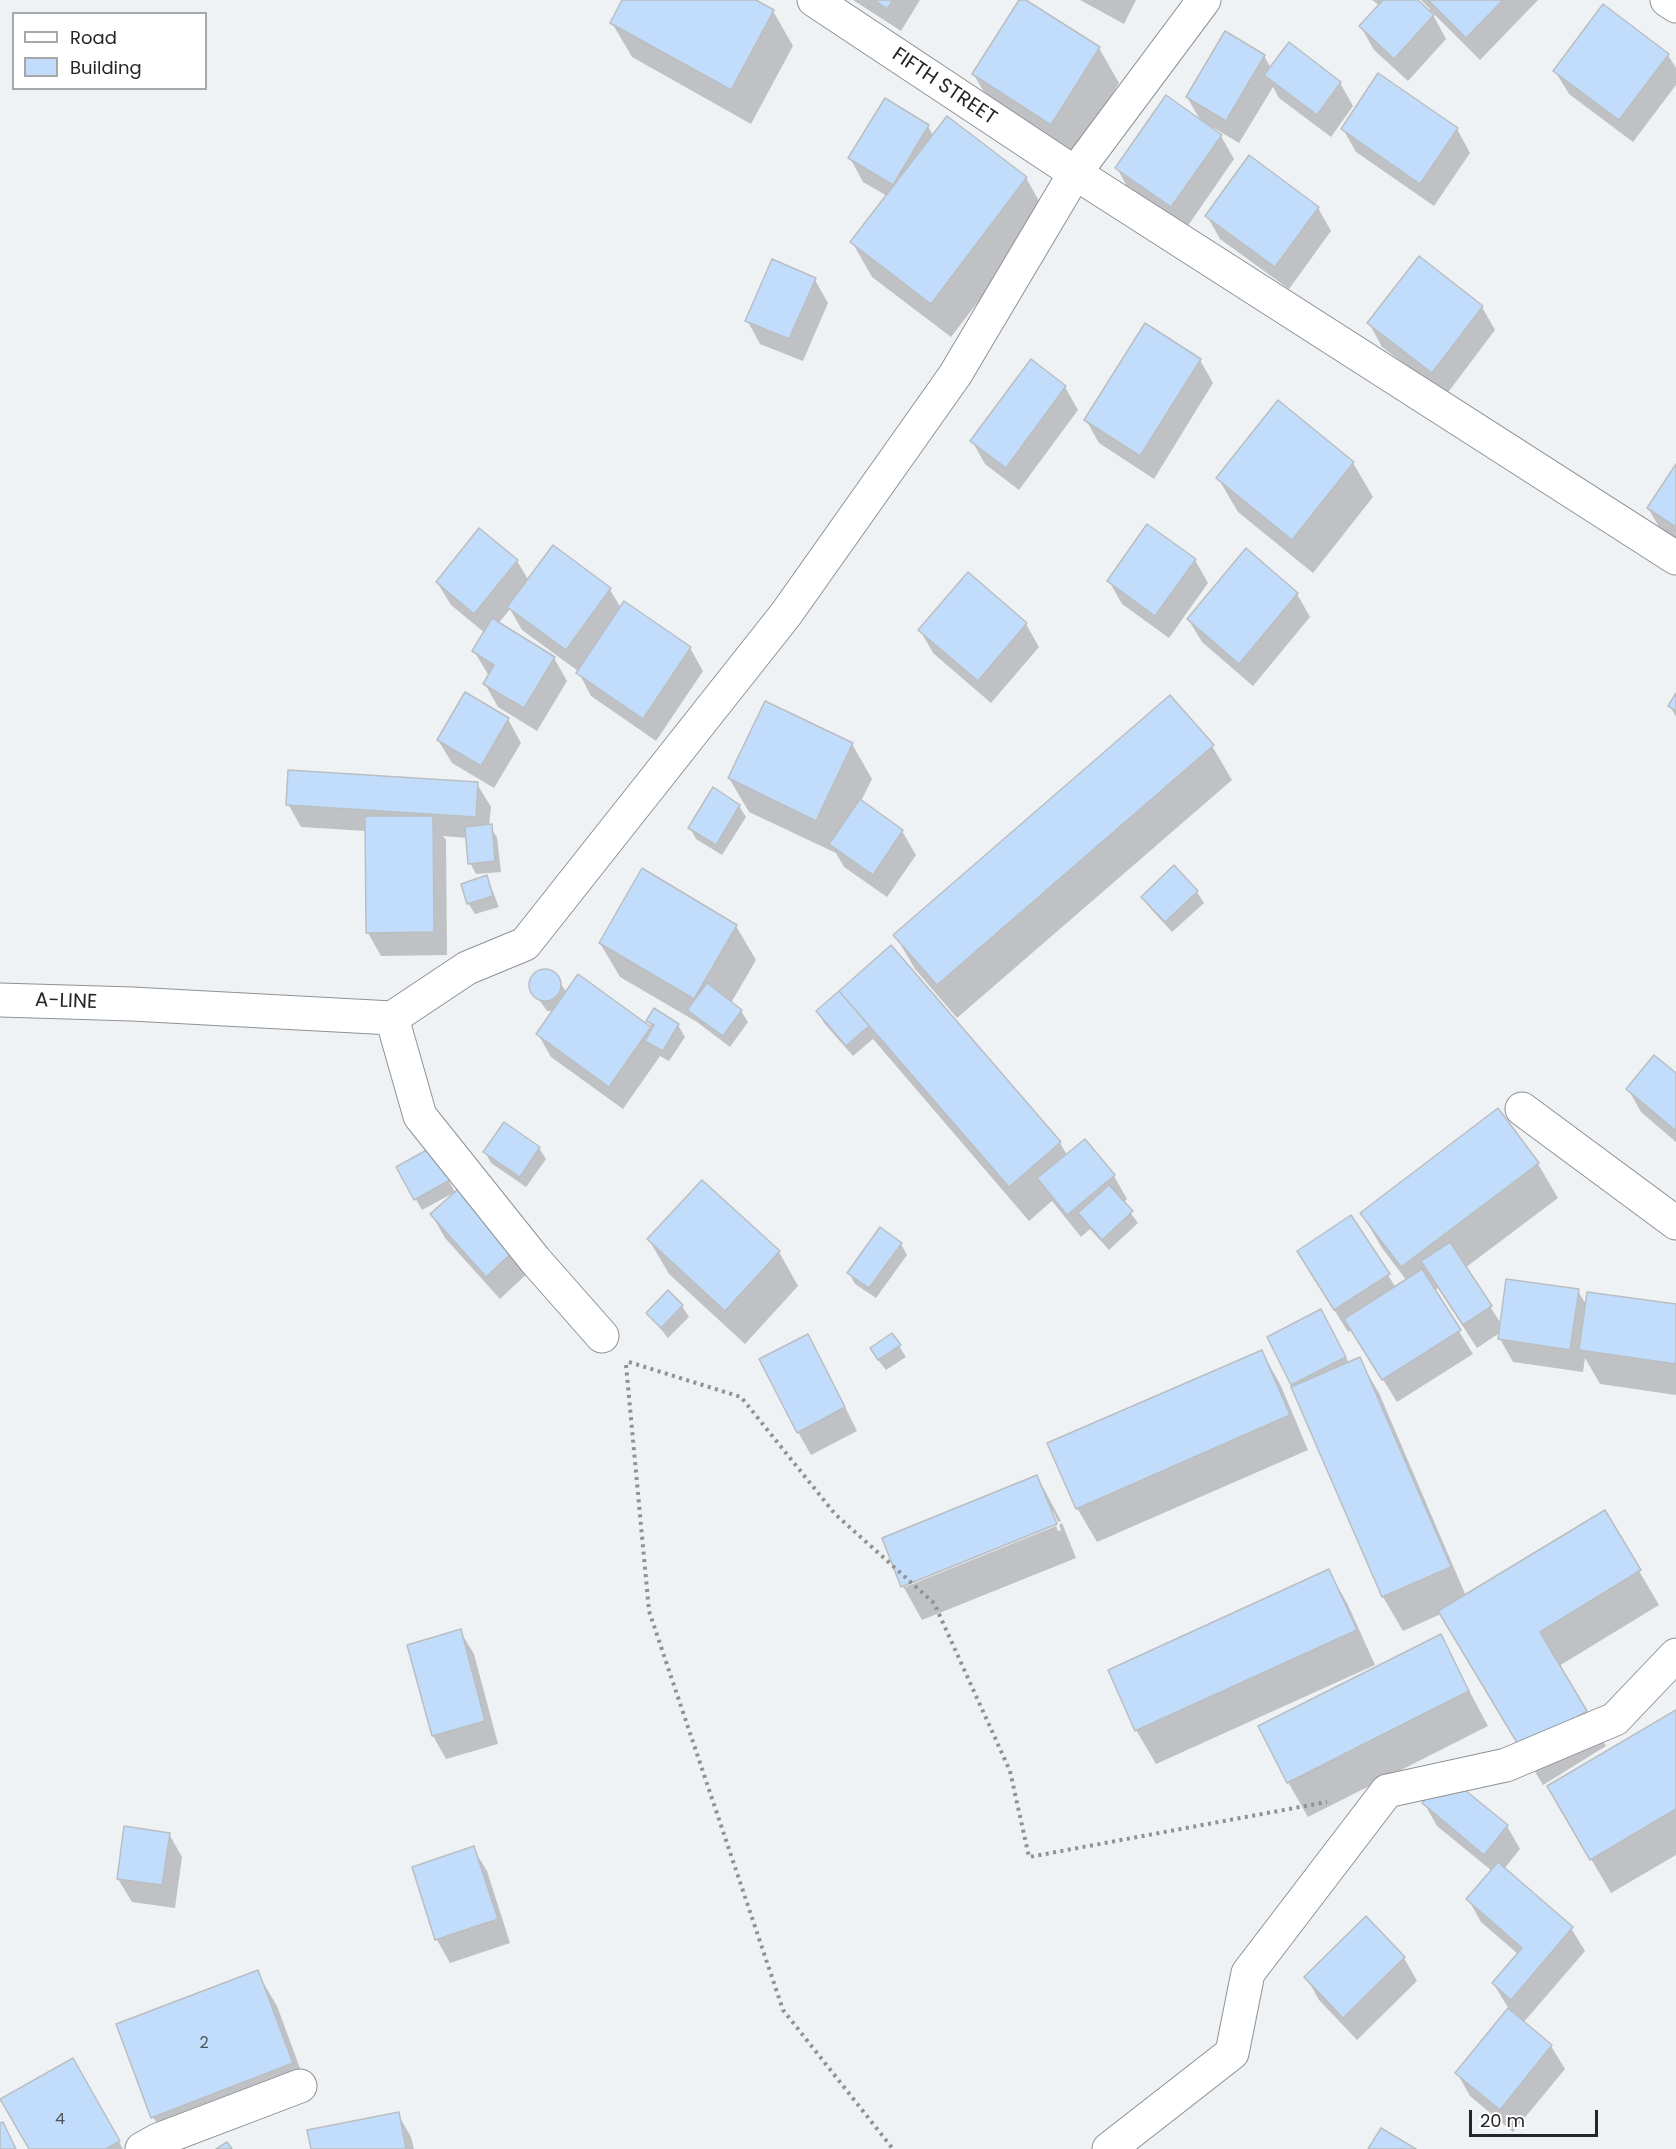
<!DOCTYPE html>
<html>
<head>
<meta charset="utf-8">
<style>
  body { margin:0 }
  #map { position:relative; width:1676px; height:2149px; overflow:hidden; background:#eff2f5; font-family:Poppins,sans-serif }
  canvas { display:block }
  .legend { position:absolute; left:12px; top:12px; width:195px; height:78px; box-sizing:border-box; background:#fff; border:2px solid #a8a8a9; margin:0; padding:8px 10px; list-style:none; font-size:18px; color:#252627 }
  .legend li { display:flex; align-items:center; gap:12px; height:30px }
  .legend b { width:30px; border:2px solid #a8a8a9 }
  .scale { position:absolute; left:1469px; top:2110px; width:129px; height:27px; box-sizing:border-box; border:3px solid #252627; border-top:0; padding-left:8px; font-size:18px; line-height:21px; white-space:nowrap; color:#252627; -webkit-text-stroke:4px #fff; paint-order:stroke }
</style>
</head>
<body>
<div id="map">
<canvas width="1676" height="2149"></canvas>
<ul class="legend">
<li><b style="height:8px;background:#fff"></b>Road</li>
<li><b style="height:16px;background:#c1ddfb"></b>Building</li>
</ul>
<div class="scale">20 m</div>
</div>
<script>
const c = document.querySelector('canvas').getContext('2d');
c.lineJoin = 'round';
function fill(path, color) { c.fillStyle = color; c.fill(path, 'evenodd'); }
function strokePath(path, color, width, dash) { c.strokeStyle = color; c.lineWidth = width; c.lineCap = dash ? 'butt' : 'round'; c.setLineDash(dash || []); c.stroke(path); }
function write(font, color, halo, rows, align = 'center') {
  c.font = font + ' Poppins,sans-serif'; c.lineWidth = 6; c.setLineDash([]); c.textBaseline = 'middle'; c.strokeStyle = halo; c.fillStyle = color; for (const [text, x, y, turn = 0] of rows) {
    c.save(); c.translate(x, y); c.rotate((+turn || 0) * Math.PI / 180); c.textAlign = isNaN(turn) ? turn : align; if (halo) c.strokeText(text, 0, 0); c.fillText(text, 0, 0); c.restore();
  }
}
const shadow = new Path2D(`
  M 624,0 L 753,0 L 773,11 L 793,46 L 751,124 L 632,57 L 612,23 Z
  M 853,0 L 920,0 L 901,31 Z
  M 1021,0 L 1099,48 L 1119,83 L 1071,159 L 994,109 L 974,75 Z
  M 1080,0 L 1136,0 L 1124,24 Z
  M 1372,0 L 1416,0 L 1428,11 L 1430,9 L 1421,0 L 1538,0 L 1480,60 L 1431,11 L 1446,39 L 1408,81 L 1374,50 L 1361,27 L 1380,6 Z
  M 1603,6 L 1668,55 L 1676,68 L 1676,85 L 1633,142 L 1569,94 L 1555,71 Z
  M 1264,56 L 1271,68 L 1340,83 L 1353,106 L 1331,137 L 1279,98 L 1273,87 L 1239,143 L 1214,128 L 1212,130 L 1221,136 L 1234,159 L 1185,230 L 1130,192 L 1117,168 L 1202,123 L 1187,97 Z
  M 885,100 L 928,126 L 933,136 L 947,118 L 1026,178 L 1046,213 L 951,337 L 872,277 L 852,242 L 887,196 L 863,182 L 850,158 Z
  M 1343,129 L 1457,129 L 1470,153 L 1434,206 L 1356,152 Z
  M 1318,208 L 1331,231 L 1289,289 L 1220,239 L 1207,216 Z
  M 815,280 L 828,303 L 803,361 L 760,344 L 747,320 Z
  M 1482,307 L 1495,330 L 1446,395 L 1382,347 L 1369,323 Z
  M 1200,360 L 1213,383 L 1154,479 L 1099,443 L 1086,420 Z
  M 1065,387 L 1078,410 L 1019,490 L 985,464 L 972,441 Z
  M 1353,463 L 1373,497 L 1313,573 L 1238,512 L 1218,478 Z
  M 1676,466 L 1676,548 L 1668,542 L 1648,508 Z
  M 480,530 L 517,561 L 529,581 L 553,547 L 610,590 L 621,608 L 690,648 L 703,671 L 656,741 L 591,696 L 578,671 L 522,630 L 510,609 L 498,624 L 554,658 L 567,681 L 537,731 L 498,707 L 485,684 L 489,676 L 474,651 L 485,633 L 451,605 L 437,582 Z
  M 1195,560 L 1208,583 L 1169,638 L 1122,604 L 1109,581 Z
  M 968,574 L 1026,624 L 1039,647 L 991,703 L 933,653 L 920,630 Z
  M 1297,594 L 1310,617 L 1253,686 L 1202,642 L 1188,619 Z
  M 1676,695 L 1676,717 L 1670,706 Z
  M 508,719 L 521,743 L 494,788 L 452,763 L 438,740 Z
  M 852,744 L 872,779 L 861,801 L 902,831 L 916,855 L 887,897 L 844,867 L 836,853 L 749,812 L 729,778 Z
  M 1212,746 L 1232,780 L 957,1018 L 915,969 L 895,935 Z
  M 477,784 L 491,807 L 489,826 L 497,837 L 501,872 L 476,874 L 470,863 L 467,838 L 443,836 L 446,840 L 447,955 L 381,956 L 368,933 L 366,831 L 301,827 L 288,804 Z
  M 739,806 L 746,817 L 722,855 L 696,839 L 690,828 Z
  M 487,877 L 499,907 L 475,914 L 468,903 Z
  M 1197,892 L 1204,903 L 1172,932 L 1150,908 L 1143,897 Z
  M 736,926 L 756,960 L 731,1003 L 741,1011 L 748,1022 L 730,1047 L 697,1022 L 620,977 L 600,943 Z
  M 891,947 L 1060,1143 L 1067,1155 L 1085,1141 L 1114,1176 L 1127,1199 L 1123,1203 L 1138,1223 L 1109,1250 L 1090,1229 L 1081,1237 L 1052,1201 L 1029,1221 L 873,1039 L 853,1056 L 824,1023 L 818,1012 Z
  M 543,970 L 553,972 L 567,993 L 578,977 L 654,1031 L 648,1021 L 654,1010 L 678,1025 L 685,1037 L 669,1061 L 660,1056 L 623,1109 L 551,1057 L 538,1034 L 554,1011 L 547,1011 L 531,988 L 535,974 Z
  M 1676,1075 L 1676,1142 L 1641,1112 L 1628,1089 Z
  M 539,1148 L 546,1159 L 526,1187 L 491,1163 L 485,1152 Z
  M 431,1149 L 455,1192 L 422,1210 L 398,1168 Z
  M 1538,1164 L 1558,1198 L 1465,1268 L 1502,1325 L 1578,1291 L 1587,1306 L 1676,1306 L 1676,1395 L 1600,1384 L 1585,1358 L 1583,1372 L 1513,1362 L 1500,1339 L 1501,1332 L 1477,1348 L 1438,1288 L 1434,1291 L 1473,1354 L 1397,1402 L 1352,1330 L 1348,1332 L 1312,1274 L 1388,1275 L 1396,1288 L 1407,1281 L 1382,1248 L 1362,1214 Z
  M 465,1185 L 532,1269 L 500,1299 L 445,1238 L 432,1215 Z
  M 649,1240 L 779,1252 L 798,1286 L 745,1344 L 669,1274 Z
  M 901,1244 L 907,1255 L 876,1298 L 855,1284 L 849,1273 Z
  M 682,1306 L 689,1317 L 668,1338 L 648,1313 Z
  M 1321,1311 L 1349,1363 L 1359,1359 L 1379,1393 L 1466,1596 L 1639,1571 L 1659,1605 L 1559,1666 L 1606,1746 L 1543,1785 L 1441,1614 L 1403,1631 L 1383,1597 L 1295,1387 L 1269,1337 Z
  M 899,1346 L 906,1357 L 886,1370 L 878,1360 Z
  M 1262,1352 L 1281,1386 L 1308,1450 L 1097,1542 L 1077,1508 Z
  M 821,1359 L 857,1431 L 811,1455 L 798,1432 Z
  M 1037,1476 L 1061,1521 L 1058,1522 L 1053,1511 L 1050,1511 L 1055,1523 L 905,1584 L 905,1587 L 1056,1526 L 1058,1531 L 1061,1530 L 1059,1525 L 1062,1523 L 1076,1558 L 922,1620 L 903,1586 L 884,1538 Z
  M 1329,1571 L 1348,1605 L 1375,1665 L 1156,1764 L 1136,1730 Z
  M 460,1631 L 474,1654 L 498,1744 L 446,1759 L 433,1736 Z
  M 1440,1636 L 1488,1726 L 1308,1817 L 1288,1782 Z
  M 1676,1712 L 1676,1855 L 1611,1893 L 1549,1787 Z
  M 1424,1803 L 1507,1826 L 1520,1849 L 1504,1869 L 1571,1928 L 1585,1951 L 1523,2023 L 1551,2046 L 1565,2069 L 1513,2132 L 1470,2096 L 1457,2073 L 1509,2009 L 1493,1983 L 1518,1954 L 1481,1922 L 1468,1899 L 1492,1871 L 1437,1826 Z
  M 169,1834 L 182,1857 L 175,1908 L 132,1902 L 118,1879 Z
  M 473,1848 L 487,1871 L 510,1943 L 450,1963 L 437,1940 L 414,1868 Z
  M 1404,1958 L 1417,1981 L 1357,2040 L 1319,2000 L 1306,1977 Z
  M 257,1972 L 277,2006 L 311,2098 L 171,2149 L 153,2117 Z
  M 72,2060 L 123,2149 L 31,2149 Z
  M 398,2114 L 411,2137 L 414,2149 L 313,2149 Z`);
const building = new Path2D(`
  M 622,0 L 756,0 L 774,10 L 731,90 L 610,23 Z
  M 874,0 L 893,0 L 887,9 Z
  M 1019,0 L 1026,0 L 1100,47 L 1051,125 L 972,74 Z
  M 1383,0 L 1418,0 L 1434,15 L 1394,59 L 1359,26 Z
  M 1428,0 L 1503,0 L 1466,38 Z
  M 1603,4 L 1669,54 L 1619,120 L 1553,71 Z
  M 1225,31 L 1265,55 L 1226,121 L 1186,97 Z
  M 1289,42 L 1341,82 L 1317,115 L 1264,75 Z
  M 1378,73 L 1458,128 L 1420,184 L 1341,129 Z
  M 1166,95 L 1222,135 L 1171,207 L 1115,168 Z
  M 885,98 L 929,125 L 893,185 L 848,158 Z
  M 947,116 L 1027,177 L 931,304 L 850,242 Z
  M 1249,155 L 1319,207 L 1275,267 L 1205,216 Z
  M 1419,256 L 1483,306 L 1432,373 L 1367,323 Z
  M 772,259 L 816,278 L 789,339 L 745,321 Z
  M 1145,323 L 1201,359 L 1140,456 L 1084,420 Z
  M 1031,359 L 1066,386 L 1006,468 L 970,441 Z
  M 1278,400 L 1354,462 L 1292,540 L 1216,478 Z
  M 1676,464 L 1676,527 L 1647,508 Z
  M 1147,524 L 1196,559 L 1155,616 L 1107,581 Z
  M 479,528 L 518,560 L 474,614 L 436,582 Z
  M 553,545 L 611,588 L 566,650 L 507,607 Z
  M 1246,548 L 1298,593 L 1239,664 L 1187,619 Z
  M 968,572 L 1027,623 L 978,681 L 918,630 Z
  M 624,601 L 691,647 L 643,719 L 576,673 Z
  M 492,618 L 555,657 L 524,708 L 483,684 L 494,665 L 472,651 Z
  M 465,692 L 509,718 L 481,766 L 437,740 Z
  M 1676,693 L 1676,711 L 1668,706 Z
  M 1170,695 L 1214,745 L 937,985 L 893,935 Z
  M 765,701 L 853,743 L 816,821 L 728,778 Z
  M 288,770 L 478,782 L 476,817 L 286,805 Z
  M 713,787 L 740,805 L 716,845 L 688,828 Z
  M 860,799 L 903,830 L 873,875 L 829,844 Z
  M 365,816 L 433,816 L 434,932 L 366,933 Z
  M 492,824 L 495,861 L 468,864 L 465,827 Z
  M 1174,865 L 1198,891 L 1165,922 L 1141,897 Z
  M 642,868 L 737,925 L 694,999 L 599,943 Z
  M 487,875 L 493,896 L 467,904 L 461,884 Z
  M 891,945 L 1061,1142 L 1009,1187 L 839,991 Z
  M529 985a16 16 0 1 1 32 0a16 16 0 1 1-32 0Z
  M 578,974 L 651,1027 L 609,1087 L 536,1034 Z
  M 707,983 L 742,1010 L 723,1036 L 687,1010 Z
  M 839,991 L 869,1026 L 846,1046 L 816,1011 Z
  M 654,1008 L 679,1024 L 663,1051 L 645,1041 L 654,1025 L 646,1021 Z
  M 1654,1055 L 1676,1073 L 1676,1131 L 1626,1089 Z
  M 1498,1108 L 1539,1163 L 1401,1267 L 1360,1213 Z
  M 504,1122 L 540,1147 L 520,1177 L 483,1152 Z
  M 1085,1139 L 1115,1175 L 1067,1215 L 1037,1178 Z
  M 432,1147 L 450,1180 L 414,1200 L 396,1167 Z
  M 702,1180 L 780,1251 L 725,1311 L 647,1239 Z
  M 465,1183 L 520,1245 L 486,1277 L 430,1214 Z
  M 1109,1185 L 1133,1211 L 1102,1240 L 1078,1213 Z
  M 1351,1215 L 1390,1274 L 1334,1310 L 1297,1251 Z
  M 880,1227 L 902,1243 L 869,1288 L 847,1273 Z
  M 1450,1242 L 1492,1306 L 1463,1325 L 1421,1261 Z
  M 1422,1269 L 1461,1330 L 1382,1380 L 1344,1319 Z
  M 1506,1279 L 1579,1289 L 1570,1350 L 1498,1339 Z
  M 668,1290 L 683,1305 L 661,1328 L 646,1313 Z
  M 1587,1292 L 1676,1304 L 1676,1364 L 1579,1350 Z
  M 1321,1309 L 1346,1357 L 1291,1385 L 1267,1337 Z
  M 892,1333 L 901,1345 L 878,1360 L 870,1348 Z
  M 808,1334 L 845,1407 L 797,1433 L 759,1359 Z
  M 1262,1350 L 1290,1415 L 1076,1509 L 1047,1443 Z
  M 1360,1357 L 1451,1567 L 1382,1597 L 1291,1387 Z
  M 1037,1475 L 1057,1524 L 901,1587 L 882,1538 Z
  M 1605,1510 L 1641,1570 L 1540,1632 L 1587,1711 L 1522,1751 L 1438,1611 Z
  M 1329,1569 L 1357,1630 L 1135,1731 L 1108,1670 Z
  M 461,1629 L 485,1721 L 432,1736 L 407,1645 Z
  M 1441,1634 L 1469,1691 L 1287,1783 L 1258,1726 Z
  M 1676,1710 L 1676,1809 L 1590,1860 L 1547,1786 Z
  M 1445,1774 L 1508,1825 L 1484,1855 L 1422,1803 Z
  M 124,1826 L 170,1833 L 162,1885 L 117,1879 Z
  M 474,1846 L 498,1919 L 435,1940 L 412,1867 Z
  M 1498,1862 L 1573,1927 L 1511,2000 L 1492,1983 L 1522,1948 L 1466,1899 Z
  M 1366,1916 L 1405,1957 L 1343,2018 L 1304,1977 Z
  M 258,1970 L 293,2063 L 151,2118 L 116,2024 Z
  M 1508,2008 L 1552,2045 L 1500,2110 L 1455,2073 Z
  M 73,2058 L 120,2141 L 106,2149 L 29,2149 L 0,2099 Z
  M 399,2112 L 406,2149 L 311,2149 L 307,2130 Z
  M 3,2122 L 16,2149 L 0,2149 L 0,2123 Z
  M 1381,2128 L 1416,2149 L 1368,2149 Z
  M 227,2142 L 232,2149 L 216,2149 Z`);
const path = new Path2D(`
  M 629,1362 L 741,1397 L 835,1514 L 934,1603 L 1010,1771 L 1029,1857 L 1327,1802
  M 626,1365 L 649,1611 L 783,2010 L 893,2149`);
const minor = new Path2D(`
  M 814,0 L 1075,173 L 1676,558
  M 1667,0 L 1676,6
  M 0,1000 L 132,1004 L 392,1018 L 467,968 L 525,944 L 786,614 L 955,375 L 1075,173 L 1204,0
  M 392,1018 L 420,1116 L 535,1260 L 602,1336
  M 1522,1109 L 1676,1223
  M 142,2149 L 158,2140 L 300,2086
  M 1109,2149 L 1232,2053 L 1248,1973 L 1387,1791 L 1506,1765 L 1615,1719 L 1676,1655`);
const numberNames = [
  ["2",204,2044],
  ["4",60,2120]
];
const streetNames = [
  ["FIFTH STREET",944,87,34],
  ["A-LINE",66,1002,2]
];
fill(shadow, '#0003');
fill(building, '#c1ddfb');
strokePath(building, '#bbbec1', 1.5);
strokePath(minor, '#8f9194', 35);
strokePath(path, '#8f9193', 4, [3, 4.5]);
strokePath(minor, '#fff', 33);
write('16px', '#4c545c', null, numberNames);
write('20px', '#252627', '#fff', streetNames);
</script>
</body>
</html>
